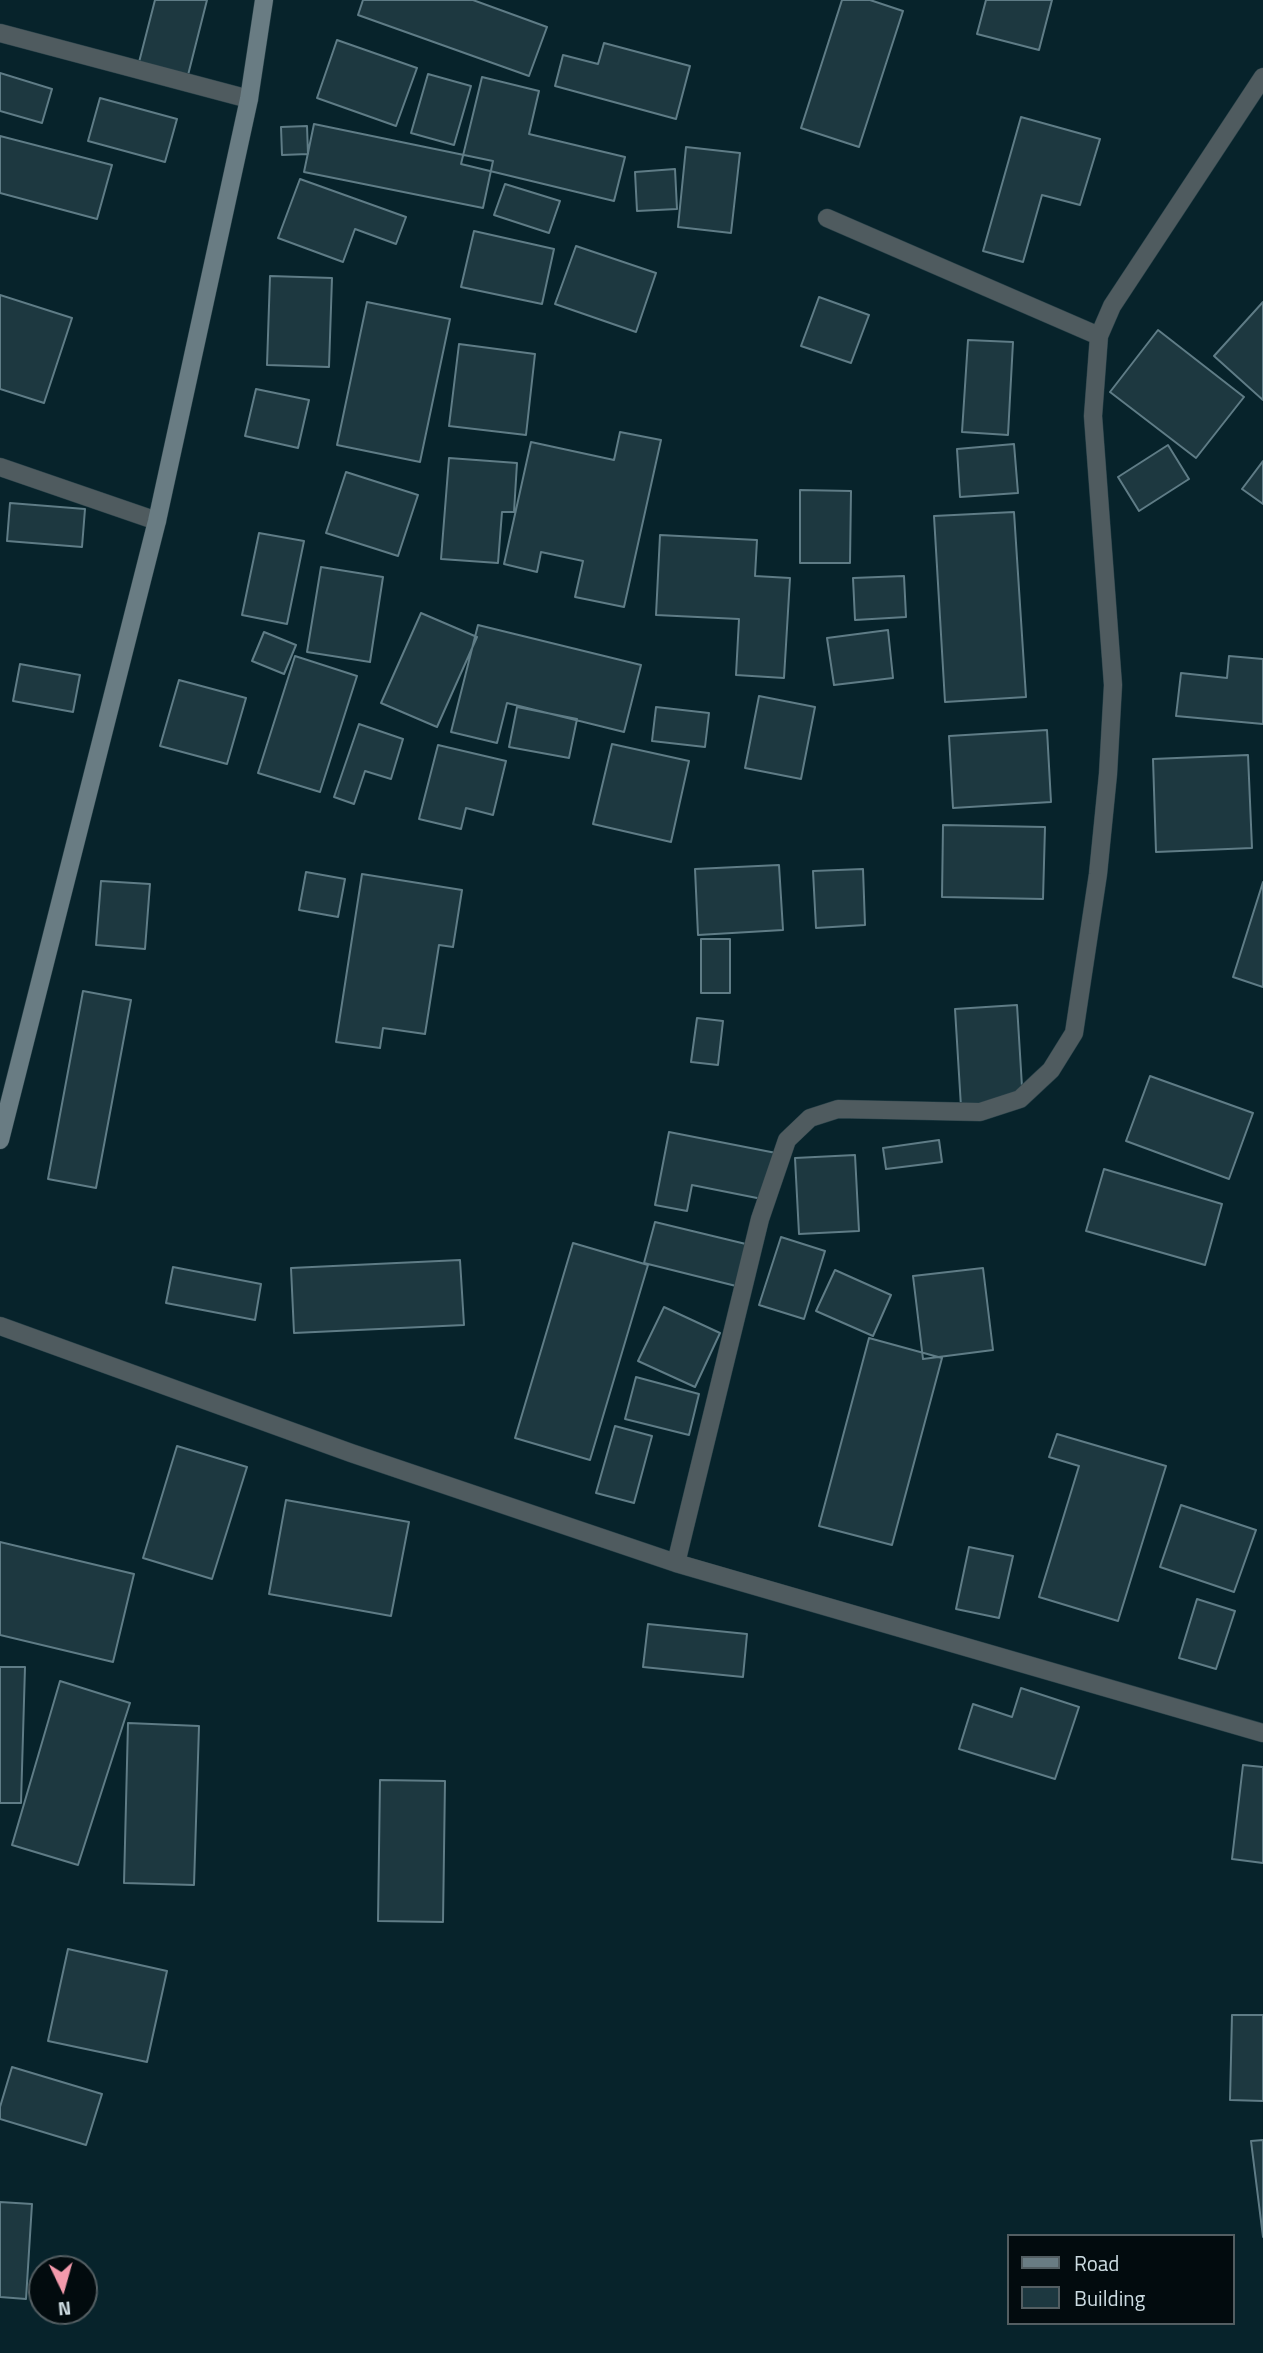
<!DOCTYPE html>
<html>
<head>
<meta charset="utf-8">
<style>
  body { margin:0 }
  #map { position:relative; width:1263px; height:2353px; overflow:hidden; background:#07232b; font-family:"Titillium Web",sans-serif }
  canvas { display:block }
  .legend { position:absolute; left:1007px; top:2234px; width:228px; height:91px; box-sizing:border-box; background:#020b0e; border:2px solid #535e62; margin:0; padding:9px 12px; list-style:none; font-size:21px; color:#ccdbe1 }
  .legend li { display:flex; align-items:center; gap:14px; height:35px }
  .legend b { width:35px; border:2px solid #535e62 }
  .north { position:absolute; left:28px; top:2255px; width:70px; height:70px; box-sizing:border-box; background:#020b0e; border:2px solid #535e62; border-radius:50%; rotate:175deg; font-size:19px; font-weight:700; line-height:28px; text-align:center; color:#ccdbe1 }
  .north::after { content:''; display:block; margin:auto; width:24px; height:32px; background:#f39aac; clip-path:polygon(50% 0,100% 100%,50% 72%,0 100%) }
</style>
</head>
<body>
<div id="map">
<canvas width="1263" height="2353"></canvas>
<ul class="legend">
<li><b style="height:9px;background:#697c83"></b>Road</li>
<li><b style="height:19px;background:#1d3840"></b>Building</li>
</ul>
<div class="north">N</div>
</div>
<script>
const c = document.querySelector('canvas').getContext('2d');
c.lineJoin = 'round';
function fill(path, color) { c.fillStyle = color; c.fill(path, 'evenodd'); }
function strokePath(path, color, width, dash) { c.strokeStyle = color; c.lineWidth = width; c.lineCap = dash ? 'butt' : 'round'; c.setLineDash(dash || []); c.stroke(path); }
const building = new Path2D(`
  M 155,0 L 207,0 L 186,83 L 137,70 Z
  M 363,0 L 473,0 L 547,27 L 529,76 L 358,15 Z
  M 842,0 L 870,0 L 903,11 L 859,147 L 801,128 Z
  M 986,0 L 1052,0 L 1039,50 L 977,34 Z
  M 337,40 L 417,68 L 396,126 L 317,98 Z
  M 604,43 L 690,66 L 676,119 L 555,86 L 563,55 L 598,64 Z
  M 0,73 L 52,89 L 42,123 L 0,111 Z
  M 428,74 L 471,86 L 454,145 L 411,133 Z
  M 482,77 L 539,91 L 529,134 L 625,157 L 614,201 L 461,164 Z
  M 100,98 L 177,119 L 165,162 L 88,141 Z
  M 1021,117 L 1100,139 L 1080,205 L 1042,195 L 1023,262 L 983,251 Z
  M 314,124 L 493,161 L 483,208 L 304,172 Z
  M 307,126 L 308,154 L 282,155 L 281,127 Z
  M 0,136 L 112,165 L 97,219 L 0,193 Z
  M 686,147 L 740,153 L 731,233 L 678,227 Z
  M 675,169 L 677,209 L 637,211 L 635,172 Z
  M 300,179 L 406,217 L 396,244 L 355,229 L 343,262 L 278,238 Z
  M 505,184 L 560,201 L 549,233 L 494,215 Z
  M 474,231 L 554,249 L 542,304 L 461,287 Z
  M 576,246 L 656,273 L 636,332 L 555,304 Z
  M 270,276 L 332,278 L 329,367 L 267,365 Z
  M 0,295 L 72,318 L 44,403 L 0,389 Z
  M 819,297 L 869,315 L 851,363 L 801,346 Z
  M 367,302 L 450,319 L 420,462 L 337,445 Z
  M 1263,302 L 1263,400 L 1214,356 Z
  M 1158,330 L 1244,397 L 1196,458 L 1110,392 Z
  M 968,340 L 1013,342 L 1008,435 L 962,432 Z
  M 459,344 L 535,354 L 526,435 L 449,426 Z
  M 256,389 L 309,400 L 298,448 L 245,436 Z
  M 620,432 L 661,440 L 624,607 L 575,597 L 583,561 L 541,552 L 537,572 L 504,564 L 531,442 L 614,460 Z
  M 1014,444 L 1018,493 L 960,497 L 957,449 Z
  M 1168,445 L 1189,479 L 1139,511 L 1118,477 Z
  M 449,458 L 517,463 L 514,512 L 502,512 L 498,563 L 441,559 Z
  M 1263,461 L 1263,504 L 1242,489 Z
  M 346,472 L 418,495 L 398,556 L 326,533 Z
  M 800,490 L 851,491 L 850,563 L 800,563 Z
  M 10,503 L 85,509 L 82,547 L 7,541 Z
  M 1014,512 L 1026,697 L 945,702 L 934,516 Z
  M 259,533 L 304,541 L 287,624 L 242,615 Z
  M 660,535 L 757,540 L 755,576 L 790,578 L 784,678 L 736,675 L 739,619 L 656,615 Z
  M 321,567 L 383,577 L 370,662 L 307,652 Z
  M 904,576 L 906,617 L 855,620 L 853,578 Z
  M 421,613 L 477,637 L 437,727 L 381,703 Z
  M 478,625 L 641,665 L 624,732 L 507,703 L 497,743 L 451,732 Z
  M 888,630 L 893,678 L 834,685 L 827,638 Z
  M 264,632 L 296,645 L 284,674 L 252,661 Z
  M 295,656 L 357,676 L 320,792 L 258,773 Z
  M 1229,656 L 1263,659 L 1263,724 L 1176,716 L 1181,673 L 1227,678 Z
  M 20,664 L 80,675 L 73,712 L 13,701 Z
  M 179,680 L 246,698 L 227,764 L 160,746 Z
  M 759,696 L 815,707 L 801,779 L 745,768 Z
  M 517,707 L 577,719 L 569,758 L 509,747 Z
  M 656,707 L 709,713 L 705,747 L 652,741 Z
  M 359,724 L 403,739 L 391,779 L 365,771 L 354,804 L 334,797 Z
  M 1047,730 L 1051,802 L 953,808 L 949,736 Z
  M 612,744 L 689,761 L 671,842 L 593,824 Z
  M 438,745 L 506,761 L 493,815 L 466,808 L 461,829 L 419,819 Z
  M 1248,755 L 1252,848 L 1156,852 L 1153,759 Z
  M 943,825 L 1045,827 L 1043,899 L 942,897 Z
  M 779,865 L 783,930 L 698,935 L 695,869 Z
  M 863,869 L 865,925 L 816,928 L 813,871 Z
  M 306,872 L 345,879 L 338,917 L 299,910 Z
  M 362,874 L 462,890 L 453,947 L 439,945 L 425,1034 L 383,1028 L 380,1048 L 336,1042 Z
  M 101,881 L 150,884 L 145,949 L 96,945 Z
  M 1263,882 L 1263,987 L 1233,977 Z
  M 701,939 L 730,939 L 730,993 L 701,993 Z
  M 83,991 L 131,1000 L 96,1188 L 48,1179 Z
  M 1017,1005 L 1023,1103 L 961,1107 L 955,1009 Z
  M 697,1018 L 723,1021 L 718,1065 L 691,1062 Z
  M 1150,1076 L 1253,1113 L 1229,1179 L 1126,1141 Z
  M 669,1132 L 776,1153 L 767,1200 L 692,1185 L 687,1211 L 655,1205 Z
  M 939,1140 L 942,1162 L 886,1169 L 883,1148 Z
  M 855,1155 L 859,1231 L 799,1234 L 795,1158 Z
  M 1104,1169 L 1222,1204 L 1205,1265 L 1086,1231 Z
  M 655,1222 L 750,1245 L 740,1287 L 644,1263 Z
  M 781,1237 L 825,1251 L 804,1319 L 759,1305 Z
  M 573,1243 L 648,1265 L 590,1460 L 515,1438 Z
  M 460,1260 L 464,1325 L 294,1333 L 291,1268 Z
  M 173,1267 L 261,1284 L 255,1320 L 166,1303 Z
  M 983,1268 L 993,1350 L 923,1359 L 913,1276 Z
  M 835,1270 L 891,1295 L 873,1336 L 816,1311 Z
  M 664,1307 L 720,1333 L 695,1387 L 638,1361 Z
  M 869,1338 L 942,1358 L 892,1545 L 819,1526 Z
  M 636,1377 L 699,1394 L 689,1435 L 625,1419 Z
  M 615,1426 L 652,1436 L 634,1503 L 596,1493 Z
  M 1057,1434 L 1166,1466 L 1118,1621 L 1039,1597 L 1079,1466 L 1049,1457 Z
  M 177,1446 L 247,1467 L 212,1579 L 143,1558 Z
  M 286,1500 L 409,1522 L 391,1616 L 269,1594 Z
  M 1181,1505 L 1256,1530 L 1234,1592 L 1160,1567 Z
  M 0,1542 L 134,1574 L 113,1662 L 0,1635 Z
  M 969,1547 L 1013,1556 L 999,1618 L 956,1609 Z
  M 1197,1599 L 1235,1611 L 1216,1669 L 1179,1658 Z
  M 648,1624 L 747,1634 L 743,1677 L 643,1667 Z
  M 0,1667 L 25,1667 L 21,1803 L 0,1803 Z
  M 60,1681 L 130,1703 L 78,1865 L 12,1845 Z
  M 1021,1688 L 1079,1707 L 1055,1779 L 959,1749 L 973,1704 L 1012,1717 Z
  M 128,1723 L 199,1726 L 194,1885 L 124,1883 Z
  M 1243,1765 L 1263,1767 L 1263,1863 L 1232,1859 Z
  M 380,1780 L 445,1781 L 443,1922 L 378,1921 Z
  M 68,1949 L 167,1971 L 147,2062 L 48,2041 Z
  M 1232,2015 L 1263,2015 L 1263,2101 L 1230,2100 Z
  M 12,2067 L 102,2094 L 86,2145 L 0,2119 L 0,2107 Z
  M 1263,2140 L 1263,2237 L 1251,2141 Z
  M 0,2202 L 32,2204 L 26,2299 L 0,2297 Z`);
const street = new Path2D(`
  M 0,33 L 249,99
  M 827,218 L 1099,336
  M 0,467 L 157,521
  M 0,1326 L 351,1453 L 676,1563 L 1263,1733
  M 676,1563 L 760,1219 L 787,1140 L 810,1118 L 838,1109 L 980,1112 L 1020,1099 L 1051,1070 L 1074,1033 L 1098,874 L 1108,774 L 1113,685 L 1093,416 L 1099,336 L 1112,306 L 1263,77`);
const secondary = new Path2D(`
  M 0,1140 L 157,521 L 249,99 L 264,0`);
fill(building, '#1d3840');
strokePath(building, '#5f7c86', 2);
strokePath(street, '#274048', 19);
strokePath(secondary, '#274048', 19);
strokePath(street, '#4f5b5f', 18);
strokePath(secondary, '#697c83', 18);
</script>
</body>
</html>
